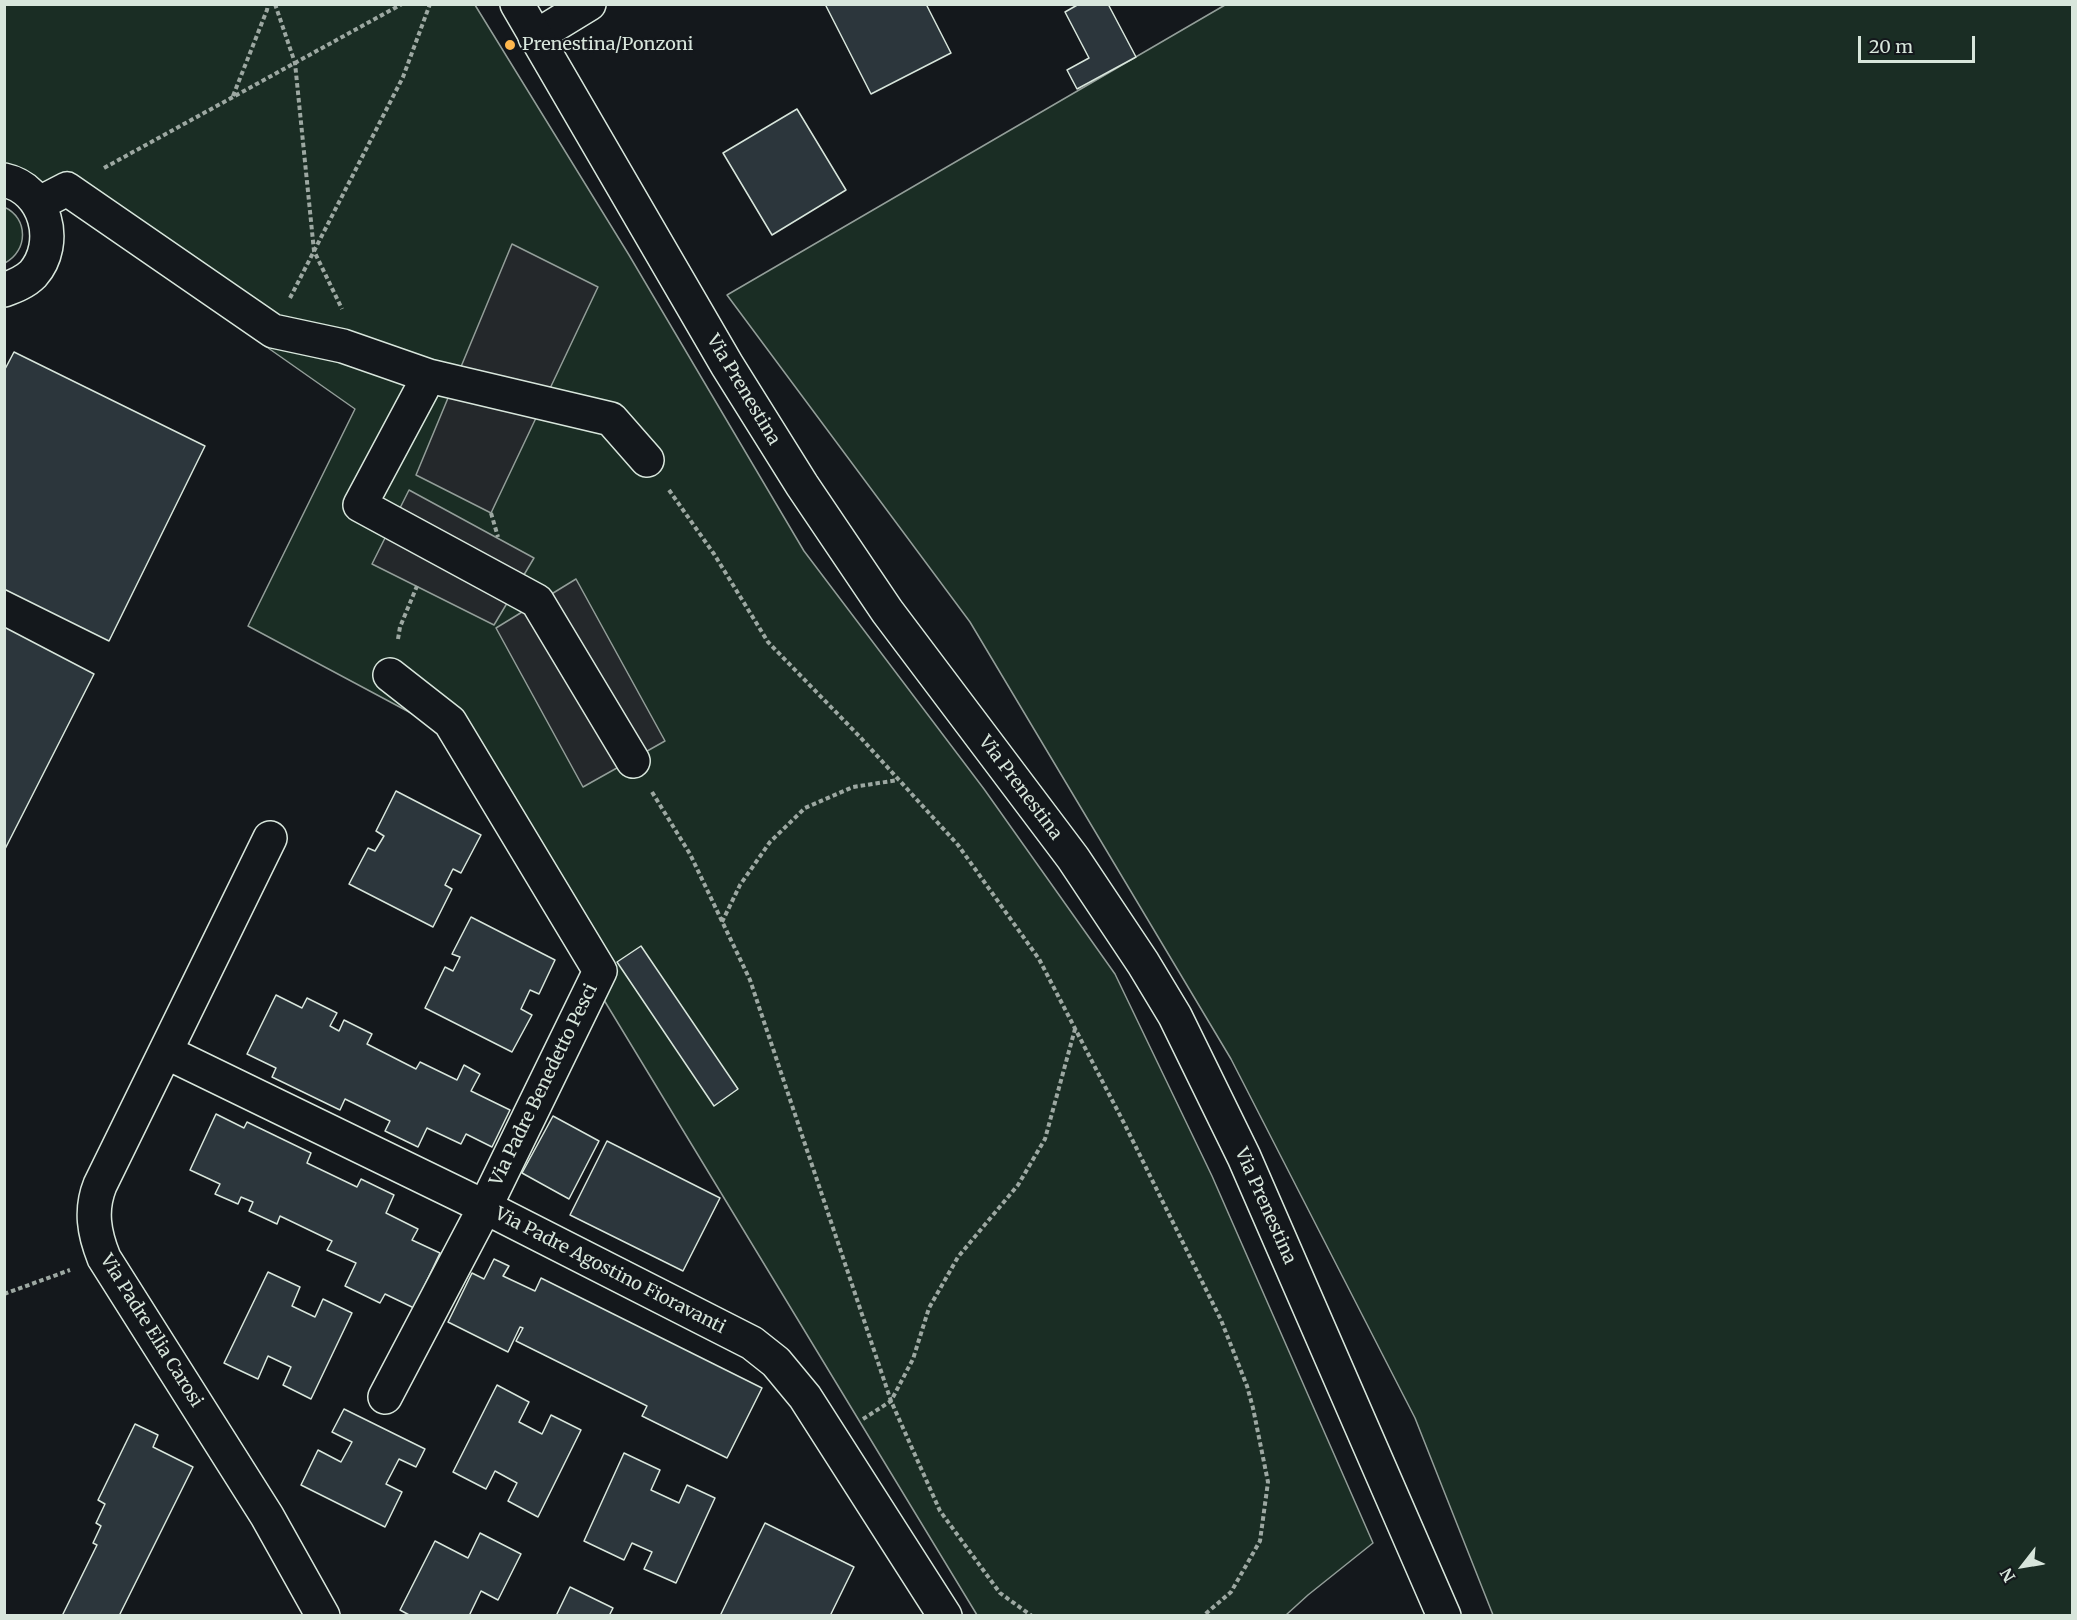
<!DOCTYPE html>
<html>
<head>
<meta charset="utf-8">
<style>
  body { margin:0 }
  #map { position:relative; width:2077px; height:1620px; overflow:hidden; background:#14181c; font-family:Merriweather,serif }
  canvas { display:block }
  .frame { position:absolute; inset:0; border:6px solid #d8e6dc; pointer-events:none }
  .north { position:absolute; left:1993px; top:1536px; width:60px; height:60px; -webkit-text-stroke:4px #14181c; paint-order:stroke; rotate:239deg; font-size:16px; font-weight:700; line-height:24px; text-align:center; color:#d8e6dc }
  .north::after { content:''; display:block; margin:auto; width:21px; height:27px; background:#d8e6dc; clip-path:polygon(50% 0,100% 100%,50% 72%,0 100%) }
  .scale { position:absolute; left:1858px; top:36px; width:117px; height:27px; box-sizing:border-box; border:3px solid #d8e6dc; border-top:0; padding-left:8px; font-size:18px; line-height:21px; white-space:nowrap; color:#d8e6dc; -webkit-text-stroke:4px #14181c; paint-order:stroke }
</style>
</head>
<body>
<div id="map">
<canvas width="2077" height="1620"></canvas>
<div class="frame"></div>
<div class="north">N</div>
<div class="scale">20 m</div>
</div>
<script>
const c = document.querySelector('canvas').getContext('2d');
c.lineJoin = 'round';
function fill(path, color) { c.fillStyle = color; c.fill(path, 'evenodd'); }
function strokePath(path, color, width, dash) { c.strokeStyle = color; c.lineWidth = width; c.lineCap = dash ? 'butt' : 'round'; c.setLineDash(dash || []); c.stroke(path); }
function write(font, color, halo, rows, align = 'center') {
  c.font = font + ' Merriweather,serif'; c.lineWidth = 4.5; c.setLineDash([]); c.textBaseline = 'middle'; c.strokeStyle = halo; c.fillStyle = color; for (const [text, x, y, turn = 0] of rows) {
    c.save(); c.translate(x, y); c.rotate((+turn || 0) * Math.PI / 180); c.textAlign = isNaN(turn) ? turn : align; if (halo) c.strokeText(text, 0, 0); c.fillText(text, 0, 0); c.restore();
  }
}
const green = new Path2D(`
  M 5,5 L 475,5 L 629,255 L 804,551 L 984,789 L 1115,974 L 1212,1176 L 1373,1543 L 1308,1595 L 1286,1615 L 977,1615 L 439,728 L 248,626 L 355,409 L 83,218 L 5,172 Z
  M 1225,5 L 2072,5 L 2072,1615 L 1493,1615 L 1415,1418 L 1231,1059 L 970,622 L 727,295 Z
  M 4,207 C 29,218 28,251 5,263 Z`);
const parking = new Path2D(`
  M 512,244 L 598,287 L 491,513 L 416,475 Z
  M 409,490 L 534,558 L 494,625 L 372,564 Z
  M 576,579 L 665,741 L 583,787 L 496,628 Z`);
const building = new Path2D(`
  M 825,4 L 926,4 L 951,53 L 871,94 Z
  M 1079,4 L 1108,4 L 1136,57 L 1077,89 L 1067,70 L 1089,58 L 1065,12 Z
  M 797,109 L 846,190 L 772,235 L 723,153 Z
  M 14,352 L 205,446 L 109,641 L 4,589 L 4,371 Z
  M 4,627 L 94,674 L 4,851 Z
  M 396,791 L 481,835 L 461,873 L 453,869 L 445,885 L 452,889 L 433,927 L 349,884 L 368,848 L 375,851 L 384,836 L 376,831 Z
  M 471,917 L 555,960 L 539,994 L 530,990 L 521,1009 L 532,1015 L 512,1052 L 425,1008 L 445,967 L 453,971 L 460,957 L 452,954 Z
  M 641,946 L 738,1089 L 714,1106 L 617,962 Z
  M 276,995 L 302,1008 L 307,998 L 337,1013 L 330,1026 L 339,1031 L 344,1020 L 372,1034 L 367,1044 L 416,1069 L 420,1062 L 457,1080 L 464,1065 L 480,1074 L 471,1091 L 510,1110 L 492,1147 L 466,1134 L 461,1144 L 427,1128 L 418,1147 L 385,1131 L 390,1121 L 345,1099 L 340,1110 L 272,1077 L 276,1068 L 247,1054 Z
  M 216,1114 L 244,1128 L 247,1122 L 311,1153 L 307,1163 L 357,1187 L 361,1179 L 394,1195 L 386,1213 L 418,1229 L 412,1240 L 440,1253 L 414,1308 L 385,1294 L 380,1303 L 345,1286 L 356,1263 L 327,1250 L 332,1241 L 280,1216 L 277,1224 L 249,1211 L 253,1202 L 241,1197 L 238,1204 L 215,1194 L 220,1184 L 190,1170 Z
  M 553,1116 L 599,1141 L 569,1199 L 522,1173 Z
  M 607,1141 L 720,1198 L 683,1271 L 570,1215 Z
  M 494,1259 L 509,1266 L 503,1276 L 535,1291 L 541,1278 L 762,1388 L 727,1458 L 642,1416 L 647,1406 L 516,1341 L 523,1328 L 520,1327 L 508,1352 L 448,1322 L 472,1273 L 484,1279 Z
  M 268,1272 L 300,1287 L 292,1306 L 315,1317 L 323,1299 L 352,1313 L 311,1399 L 283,1385 L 291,1367 L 268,1356 L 258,1379 L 224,1363 Z
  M 497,1385 L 529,1402 L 519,1422 L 542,1434 L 551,1415 L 581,1430 L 538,1517 L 508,1501 L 517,1483 L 495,1471 L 486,1489 L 453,1472 Z
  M 344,1409 L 425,1449 L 416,1467 L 399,1459 L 386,1484 L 402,1492 L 385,1527 L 301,1485 L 318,1450 L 341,1462 L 352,1442 L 332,1432 Z
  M 135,1424 L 158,1435 L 153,1447 L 193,1467 L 119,1616 L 62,1616 L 97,1545 L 93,1543 L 101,1526 L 96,1523 L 105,1504 L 98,1500 Z
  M 624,1453 L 660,1470 L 651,1490 L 679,1503 L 687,1485 L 715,1498 L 676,1583 L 644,1569 L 652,1552 L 632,1543 L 624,1560 L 584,1541 Z
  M 765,1523 L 854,1567 L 830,1616 L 720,1616 Z
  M 480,1533 L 521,1554 L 498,1600 L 481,1591 L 469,1616 L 411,1616 L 400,1610 L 435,1541 L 468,1558 Z
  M 570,1587 L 613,1608 L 609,1616 L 556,1616 Z`);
const path = new Path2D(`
  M 275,4 L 295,63 L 314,251 L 342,309
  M 233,96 L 267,10 L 268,4
  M 104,168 L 402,4
  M 290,298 L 403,77 L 430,4
  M 669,490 L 714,554 L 768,642 L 860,737 L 958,845 L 1039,959 L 1125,1125 L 1221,1320 L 1247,1386 L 1253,1408 L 1268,1482 L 1260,1541 L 1231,1592 L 1203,1616
  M 491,513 L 498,537
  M 398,639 L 400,627 L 417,586
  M 652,792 L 690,854 L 750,980 L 891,1401 L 940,1511 L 1000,1593 L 1032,1616
  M 722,922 L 740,885 L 770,842 L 805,808 L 853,787 L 898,780
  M 4,1294 L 70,1270
  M 863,1419 L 891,1401 L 913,1359 L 929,1308 L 958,1257 L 1018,1185 L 1045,1139 L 1075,1029`);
const minor = new Path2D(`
  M 535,37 L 589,4
  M 4,180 C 46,189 60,243 33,274 C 25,282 15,286 4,290
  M 38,204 L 67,189 L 273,331 L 343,346 L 429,376 L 611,419 L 647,460
  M 429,376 L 360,505 L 537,601 L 633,761
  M 270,838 L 100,1185 C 90,1210 94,1233 104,1258 L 267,1516 L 323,1616
  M 166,1052 L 485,1207 L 752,1343 L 776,1362 L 805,1397 L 945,1616
  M 385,1397 L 485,1207 L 600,971 L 450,722 L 390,675`);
const major = new Path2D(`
  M 517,4 L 727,365 L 802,485 L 887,611 L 1073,858 L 1143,963 L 1175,1016 L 1244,1157 L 1444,1616`);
const markers = [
  [510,45,6,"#ffb74d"]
];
const poiNames = [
  ["Prenestina/Ponzoni",522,45]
];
const streetNames = [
  ["Via Prenestina",743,390,59],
  ["Via Prenestina",1020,788,53],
  ["Via Padre Benedetto Pesci",544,1085,-64],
  ["Via Prenestina",1265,1206,66],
  ["Via Padre Agostino Fioravanti",610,1271,27],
  ["Via Padre Elia Carosi",151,1331,58]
];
fill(green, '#1a2d24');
strokePath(green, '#939e99', 1.5);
fill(parking, '#24282b');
strokePath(parking, '#939e99', 1.5);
fill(building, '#2c363c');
strokePath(building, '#d8e6dc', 1.5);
strokePath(minor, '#d8e6dc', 36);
strokePath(major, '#d8e6dc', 36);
strokePath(path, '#9da8a2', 4, [4.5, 3]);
strokePath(minor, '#14181c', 33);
strokePath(major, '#14181c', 33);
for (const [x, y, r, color] of markers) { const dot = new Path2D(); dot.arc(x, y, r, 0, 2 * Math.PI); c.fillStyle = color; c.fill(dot); strokePath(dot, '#14181c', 2); }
write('18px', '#d8e6dc', '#14181c', poiNames, 'left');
write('18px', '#d8e6dc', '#14181c', streetNames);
</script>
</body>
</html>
